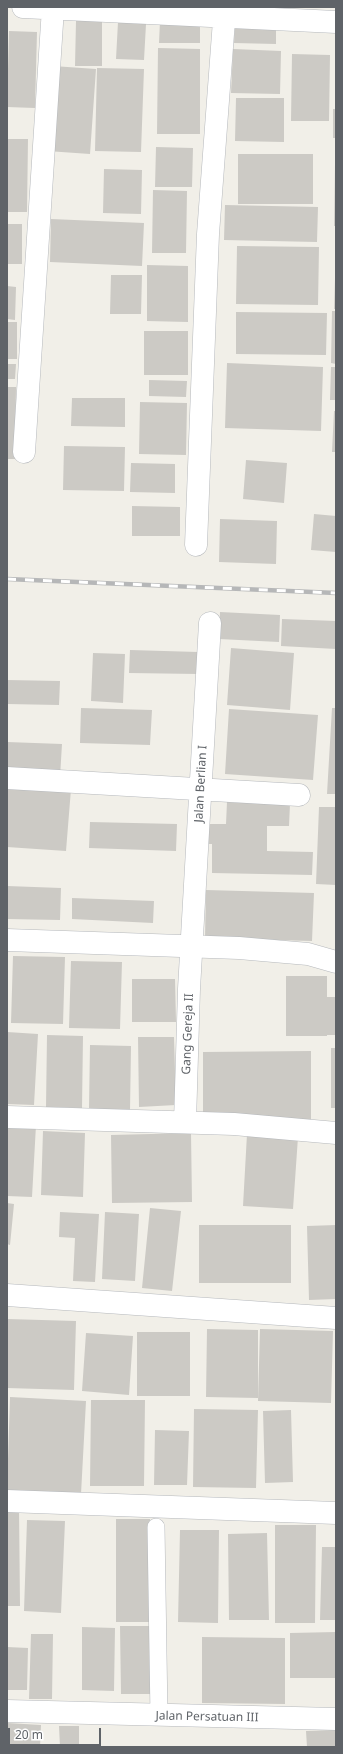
<!DOCTYPE html>
<html>
<head>
<meta charset="utf-8">
<style>
  body { margin:0 }
  #map { position:relative; width:343px; height:1754px; overflow:hidden; background:#f1efe8; font-family:"Noto Sans",sans-serif }
  canvas { display:block }
  .frame { position:absolute; inset:0; border:8px solid #5f6368; pointer-events:none }
  .scale { position:absolute; left:8px; top:1728px; width:93px; height:18px; box-sizing:border-box; border:2px solid #5f6368; border-top:0; padding-left:5px; font-size:12px; line-height:14px; white-space:nowrap; color:#5f6368; -webkit-text-stroke:3px #fff; paint-order:stroke }
</style>
</head>
<body>
<div id="map">
<canvas width="343" height="1754"></canvas>
<div class="frame"></div>
<div class="scale">20 m</div>
</div>
<script>
const c = document.querySelector('canvas').getContext('2d');
c.lineJoin = 'round';
function fill(path, color) { c.fillStyle = color; c.fill(path, 'evenodd'); }
function strokePath(path, color, width, dash) { c.strokeStyle = color; c.lineWidth = width; c.lineCap = dash ? 'butt' : 'round'; c.setLineDash(dash || []); c.stroke(path); }
function write(font, color, halo, rows, align = 'center') {
  c.font = font + ' "Noto Sans",sans-serif'; c.lineWidth = 4; c.setLineDash([]); c.textBaseline = 'middle'; c.strokeStyle = halo; c.fillStyle = color; for (const [text, x, y, turn = 0] of rows) {
    c.save(); c.translate(x, y); c.rotate((+turn || 0) * Math.PI / 180); c.textAlign = isNaN(turn) ? turn : align; if (halo) c.strokeText(text, 0, 0); c.fillText(text, 0, 0); c.restore();
  }
}
const building = new Path2D(`
  M 76,21 L 102,21 L 102,66 L 75,66 Z
  M 160,21 L 200,22 L 200,43 L 159,43 Z
  M 235,21 L 276,22 L 276,44 L 234,43 Z
  M 118,22 L 146,24 L 144,60 L 116,59 Z
  M 9,31 L 37,32 L 35,108 L 7,107 Z
  M 158,48 L 200,49 L 200,134 L 157,134 Z
  M 233,49 L 281,51 L 280,94 L 231,93 Z
  M 292,54 L 330,55 L 329,121 L 291,121 Z
  M 53,66 L 96,69 L 90,154 L 47,151 Z
  M 97,68 L 144,69 L 141,152 L 95,151 Z
  M 236,98 L 284,98 L 284,142 L 235,141 Z
  M 333,109 L 336,109 L 336,138 L 333,138 Z
  M 7,139 L 28,139 L 27,212 L 7,212 Z
  M 156,147 L 193,148 L 192,187 L 155,187 Z
  M 238,154 L 313,154 L 313,204 L 238,204 Z
  M 335,164 L 336,164 L 336,226 L 334,226 Z
  M 104,169 L 142,170 L 141,214 L 103,213 Z
  M 153,190 L 187,191 L 186,253 L 152,253 Z
  M 225,205 L 318,207 L 317,242 L 224,240 Z
  M 51,219 L 144,223 L 142,266 L 50,262 Z
  M 7,224 L 22,224 L 22,264 L 7,264 Z
  M 237,246 L 319,247 L 318,305 L 236,304 Z
  M 147,265 L 188,266 L 188,322 L 147,321 Z
  M 111,275 L 142,275 L 141,314 L 110,314 Z
  M 335,278 L 336,278 L 336,309 L 334,309 Z
  M 7,286 L 16,287 L 15,320 L 7,319 Z
  M 332,311 L 336,311 L 336,364 L 331,363 Z
  M 236,312 L 327,313 L 326,355 L 236,354 Z
  M 7,322 L 17,322 L 17,359 L 7,359 Z
  M 144,331 L 188,331 L 188,375 L 144,375 Z
  M 227,363 L 323,367 L 321,431 L 225,428 Z
  M 7,364 L 16,364 L 15,379 L 7,379 Z
  M 331,367 L 336,367 L 336,400 L 330,400 Z
  M 149,380 L 187,381 L 186,397 L 149,396 Z
  M 7,387 L 16,387 L 15,459 L 7,459 Z
  M 72,398 L 125,398 L 125,427 L 71,426 Z
  M 140,402 L 187,403 L 186,455 L 139,454 Z
  M 334,411 L 336,411 L 336,452 L 332,452 Z
  M 64,446 L 125,447 L 124,491 L 63,490 Z
  M 246,460 L 287,463 L 284,503 L 243,499 Z
  M 131,463 L 175,464 L 175,493 L 130,492 Z
  M 132,506 L 180,507 L 180,536 L 132,536 Z
  M 314,514 L 336,516 L 336,552 L 311,550 Z
  M 220,519 L 277,521 L 276,564 L 219,562 Z
  M 220,612 L 280,615 L 279,642 L 219,639 Z
  M 282,619 L 336,621 L 336,649 L 281,646 Z
  M 231,648 L 294,653 L 290,710 L 227,705 Z
  M 130,650 L 198,652 L 198,674 L 129,673 Z
  M 93,653 L 125,654 L 123,703 L 91,701 Z
  M 7,680 L 60,681 L 59,705 L 7,704 Z
  M 81,708 L 152,710 L 150,745 L 80,743 Z
  M 332,708 L 336,708 L 336,794 L 327,794 Z
  M 229,709 L 318,715 L 313,780 L 225,774 Z
  M 7,742 L 62,744 L 60,777 L 7,775 Z
  M 7,784 L 71,789 L 66,851 L 7,847 Z
  M 227,802 L 290,804 L 289,826 L 267,826 L 267,851 L 313,852 L 312,875 L 212,873 L 212,844 L 206,844 L 206,824 L 226,824 Z
  M 319,807 L 336,807 L 336,885 L 316,884 Z
  M 90,822 L 177,824 L 176,851 L 89,848 Z
  M 7,886 L 61,888 L 60,920 L 7,919 Z
  M 206,890 L 314,893 L 312,941 L 205,938 Z
  M 72,898 L 154,901 L 153,923 L 72,919 Z
  M 13,956 L 65,957 L 63,1024 L 11,1023 Z
  M 71,961 L 122,962 L 120,1029 L 69,1028 Z
  M 286,976 L 327,976 L 327,997 L 336,997 L 336,1035 L 327,1035 L 327,1036 L 286,1036 Z
  M 132,979 L 175,979 L 176,1022 L 132,1022 Z
  M 7,1032 L 38,1034 L 34,1105 L 7,1104 Z
  M 47,1035 L 83,1036 L 82,1108 L 46,1107 Z
  M 138,1037 L 174,1037 L 176,1105 L 139,1107 Z
  M 90,1045 L 131,1046 L 130,1110 L 89,1109 Z
  M 331,1048 L 336,1048 L 336,1108 L 331,1108 Z
  M 311,1051 L 311,1121 L 203,1122 L 203,1052 Z
  M 7,1123 L 36,1125 L 32,1197 L 7,1196 Z
  M 43,1131 L 85,1133 L 83,1197 L 41,1195 Z
  M 191,1133 L 192,1202 L 112,1203 L 111,1135 Z
  M 247,1134 L 298,1137 L 293,1209 L 243,1206 Z
  M 7,1203 L 14,1204 L 10,1245 L 7,1244 Z
  M 150,1208 L 181,1211 L 172,1291 L 142,1288 Z
  M 60,1212 L 99,1214 L 95,1282 L 73,1281 L 75,1238 L 59,1237 Z
  M 105,1212 L 139,1214 L 135,1281 L 102,1279 Z
  M 199,1225 L 291,1225 L 291,1283 L 199,1283 Z
  M 336,1225 L 336,1299 L 309,1300 L 307,1226 Z
  M 7,1319 L 76,1321 L 74,1390 L 7,1388 Z
  M 207,1329 L 258,1330 L 258,1398 L 206,1397 Z
  M 260,1329 L 333,1331 L 331,1403 L 258,1401 Z
  M 137,1332 L 190,1332 L 190,1396 L 137,1396 Z
  M 86,1333 L 133,1336 L 129,1395 L 82,1391 Z
  M 10,1397 L 86,1401 L 81,1494 L 7,1490 Z
  M 91,1400 L 145,1400 L 144,1486 L 90,1486 Z
  M 194,1409 L 258,1410 L 256,1488 L 193,1487 Z
  M 291,1410 L 293,1482 L 265,1483 L 263,1411 Z
  M 155,1430 L 189,1431 L 187,1485 L 154,1485 Z
  M 7,1508 L 19,1508 L 20,1606 L 7,1606 Z
  M 116,1519 L 150,1519 L 150,1622 L 116,1622 Z
  M 27,1520 L 65,1521 L 61,1613 L 24,1611 Z
  M 275,1525 L 316,1525 L 315,1623 L 275,1623 Z
  M 180,1530 L 219,1530 L 218,1623 L 178,1622 Z
  M 267,1533 L 269,1620 L 229,1620 L 228,1534 Z
  M 322,1547 L 336,1547 L 336,1620 L 320,1620 Z
  M 120,1626 L 156,1626 L 156,1694 L 121,1694 Z
  M 82,1627 L 115,1628 L 114,1691 L 82,1690 Z
  M 336,1632 L 336,1678 L 290,1678 L 290,1633 Z
  M 31,1634 L 53,1634 L 52,1699 L 29,1699 Z
  M 202,1637 L 285,1638 L 285,1704 L 202,1703 Z
  M 7,1647 L 28,1648 L 27,1690 L 7,1690 Z
  M 7,1723 L 41,1725 L 40,1747 L 7,1747 Z
  M 59,1726 L 79,1726 L 79,1747 L 60,1747 Z
  M 336,1730 L 336,1747 L 307,1747 L 306,1731 Z`);
const lane = new Path2D(`
  M 156,1527 L 159,1716`);
const street = new Path2D(`
  M 23,7 L 336,22
  M 24,452 L 53,8
  M 196,545 L 208,234 L 225,7
  M 7,778 L 299,795
  M 7,940 L 239,948 L 308,954 L 336,962
  M 7,1117 L 234,1124 L 336,1133
  M 185,1122 L 189,989 L 210,623
  M 7,1295 L 336,1318
  M 7,1501 L 336,1513
  M 7,1711 L 336,1719`);
const rail = new Path2D(`
  M 7,579 L 336,593`);
const streetNames = [
  ["Jalan Berlian I",201,784,-87],
  ["Gang Gereja II",188,1034,-88],
  ["Jalan Persatuan III",207,1717,1]
];
fill(building, '#cccac5');
strokePath(lane, '#b5b8bc', 18);
strokePath(street, '#b5b8bc', 23);
strokePath(lane, '#fff', 17);
strokePath(street, '#fff', 22);
strokePath(rail, '#b6b7b8', 4.5);
strokePath(rail, '#fff', 3, [9]);
write('12px', '#5f6368', '#fff', streetNames);
</script>
</body>
</html>
